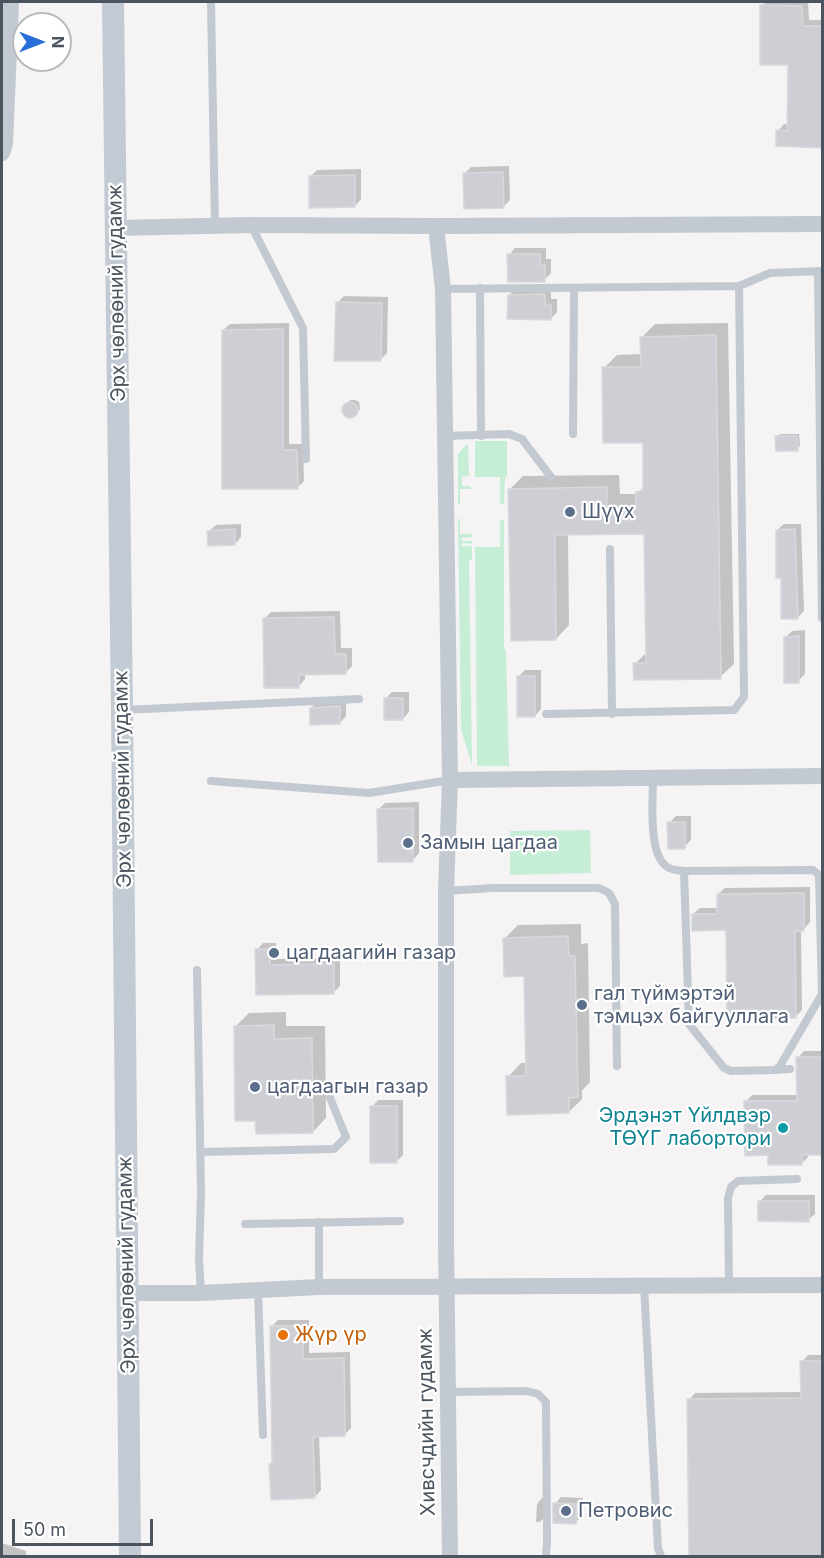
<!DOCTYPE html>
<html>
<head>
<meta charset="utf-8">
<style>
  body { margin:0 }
  #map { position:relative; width:824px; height:1558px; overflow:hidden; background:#f5f3f3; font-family:Inter,sans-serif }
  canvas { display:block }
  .frame { position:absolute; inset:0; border:3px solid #4b555f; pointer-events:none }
  .north { position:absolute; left:12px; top:12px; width:60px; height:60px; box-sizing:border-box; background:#fff; border:2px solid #b7bbbf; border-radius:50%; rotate:90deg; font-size:16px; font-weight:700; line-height:24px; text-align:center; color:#4b555f }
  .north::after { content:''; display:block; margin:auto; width:21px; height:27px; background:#286ed9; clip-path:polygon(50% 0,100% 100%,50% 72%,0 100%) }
  .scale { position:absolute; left:12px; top:1519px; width:141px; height:27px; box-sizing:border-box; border:3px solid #4b555f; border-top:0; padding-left:8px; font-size:18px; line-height:21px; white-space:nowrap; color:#4b555f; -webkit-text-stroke:4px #fff; paint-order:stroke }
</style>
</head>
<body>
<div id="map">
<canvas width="824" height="1558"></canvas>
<div class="frame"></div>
<div class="north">N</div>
<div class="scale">50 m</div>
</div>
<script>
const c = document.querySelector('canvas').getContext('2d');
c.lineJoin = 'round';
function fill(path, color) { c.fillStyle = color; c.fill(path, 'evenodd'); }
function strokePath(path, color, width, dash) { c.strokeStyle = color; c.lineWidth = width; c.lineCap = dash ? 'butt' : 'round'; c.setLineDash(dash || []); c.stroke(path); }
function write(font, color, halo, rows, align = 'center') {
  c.font = font + ' Inter,sans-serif'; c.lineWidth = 4.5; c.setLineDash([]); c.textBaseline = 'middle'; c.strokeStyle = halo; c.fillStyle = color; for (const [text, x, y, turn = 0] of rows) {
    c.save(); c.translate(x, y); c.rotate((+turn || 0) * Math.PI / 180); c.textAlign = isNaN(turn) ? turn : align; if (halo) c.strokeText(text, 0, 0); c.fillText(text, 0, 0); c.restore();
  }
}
const green = new Path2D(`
  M 475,441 L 507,441 L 507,477 L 505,477 L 504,504 L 500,504 L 500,477 L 475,477 Z
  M 468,443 L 469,476 L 462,477 L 462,486 L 471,486 L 471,489 L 460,489 L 460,504 L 458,504 L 458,454 Z
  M 458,519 L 460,519 L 460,534 L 472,534 L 472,537 L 461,538 L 462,541 L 472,541 L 472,544 L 462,543 L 461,546 L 472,546 L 472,560 L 469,560 L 472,765 L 461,730 Z
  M 500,520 L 504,520 L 504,649 L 506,649 L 509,766 L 477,766 L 475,547 L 500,547 Z
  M 590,830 L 591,873 L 510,875 L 510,831 Z`);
const shadow = new Path2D(`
  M 766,2 L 808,2 L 809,20 L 822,20 L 822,146 L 777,144 L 778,131 L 784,124 L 788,124 L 789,64 L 762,6 Z
  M 509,166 L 510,200 L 503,207 L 464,174 L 471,167 Z
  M 361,169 L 361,199 L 355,206 L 310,177 L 317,170 Z
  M 515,248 L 546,248 L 546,259 L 551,259 L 551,273 L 544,280 L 509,255 Z
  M 551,288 L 551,299 L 557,299 L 557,312 L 551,319 L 509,295 L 516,289 Z
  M 344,296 L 388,297 L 387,353 L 380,360 L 337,303 Z
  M 289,323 L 289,444 L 303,444 L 304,481 L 297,488 L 223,330 L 230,324 Z
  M 728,323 L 734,664 L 720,677 L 635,664 L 647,652 L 645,532 L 568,534 L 569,625 L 556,639 L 510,489 L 523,476 L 619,475 L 620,494 L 637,494 L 645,485 L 644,441 L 604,368 L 617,355 L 642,354 L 642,337 L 655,324 Z
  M 350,400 L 355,400 L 359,402 L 360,409 L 354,416 L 349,417 L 345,416 L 343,410 Z
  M 780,434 L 799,434 L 800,446 L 797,449 L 777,437 Z
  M 241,524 L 241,537 L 235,544 L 209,531 L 216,525 Z
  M 784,524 L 801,524 L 804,611 L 797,618 L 782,576 L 777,530 Z
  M 340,611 L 341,648 L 352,648 L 352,666 L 345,673 L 305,673 L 305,679 L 299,686 L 264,619 L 271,612 Z
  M 805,630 L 805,674 L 798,681 L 786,637 L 792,631 Z
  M 525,670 L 541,670 L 541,709 L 535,716 L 518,677 Z
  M 392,692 L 409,692 L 409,712 L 403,719 L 385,699 Z
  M 346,700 L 346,716 L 340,723 L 311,708 L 318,702 Z
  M 419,802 L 419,853 L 413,860 L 379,809 L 385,803 Z
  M 676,816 L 691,816 L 691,840 L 684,847 L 669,823 Z
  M 810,887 L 810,922 L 804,929 L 801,929 L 802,1010 L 795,1017 L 728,929 L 693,914 L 700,908 L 718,908 L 718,894 L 725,888 Z
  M 581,924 L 581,944 L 588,943 L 590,1082 L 582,1091 L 582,1099 L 569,1112 L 508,1077 L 521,1063 L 527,1063 L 526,975 L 504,939 L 518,925 Z
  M 263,943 L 276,943 L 276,959 L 340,958 L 340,986 L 333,993 L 257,993 L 257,950 Z
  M 286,1012 L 286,1026 L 325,1026 L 326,1118 L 313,1132 L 257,1120 L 236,1026 L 249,1013 Z
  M 804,1051 L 822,1051 L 822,1153 L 808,1153 L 808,1157 L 801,1164 L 769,1154 L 746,1102 L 752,1095 L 798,1095 L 798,1058 Z
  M 378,1100 L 403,1100 L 403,1155 L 397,1161 L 372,1107 Z
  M 766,1195 L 815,1195 L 815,1214 L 808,1220 L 759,1202 Z
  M 278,1320 L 309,1320 L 309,1353 L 350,1352 L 351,1428 L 344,1435 L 319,1435 L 321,1490 L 315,1497 L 271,1464 L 274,1461 L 272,1326 Z
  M 808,1355 L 822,1355 L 822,1556 L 732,1556 L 689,1400 L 695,1393 L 802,1392 L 802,1362 Z
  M 543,1497 L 546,1515 L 540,1522 L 536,1522 L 537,1504 Z
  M 561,1497 L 583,1498 L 582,1516 L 576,1522 L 555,1504 Z
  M 2,1543 L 26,1551 L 26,1556 L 2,1556 Z`);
const building = new Path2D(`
  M 760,5 L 802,6 L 803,26 L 822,26 L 822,148 L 776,146 L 776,130 L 787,131 L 788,65 L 760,65 Z
  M 503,172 L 504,208 L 464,209 L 463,173 Z
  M 355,175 L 355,207 L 309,208 L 309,176 Z
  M 507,254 L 540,254 L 540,265 L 545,265 L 545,282 L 508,282 Z
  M 545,294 L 545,305 L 551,305 L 551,320 L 507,319 L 508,295 Z
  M 336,302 L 382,303 L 381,361 L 334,361 Z
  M 283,329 L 283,450 L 297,450 L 298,489 L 222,489 L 222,330 Z
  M 716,335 L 721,679 L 634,680 L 633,663 L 646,663 L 644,534 L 555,535 L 556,640 L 511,641 L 508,489 L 607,487 L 607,507 L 636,506 L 636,492 L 643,491 L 643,443 L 603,443 L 602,367 L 641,367 L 640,337 Z
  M342 410a8 8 0 1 1 16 0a8 8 0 1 1-16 0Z
  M 775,436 L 797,436 L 798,451 L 776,451 Z
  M 235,529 L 235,545 L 208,546 L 207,531 Z
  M 795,529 L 798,619 L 781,619 L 781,578 L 776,578 L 776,530 Z
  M 334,617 L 335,654 L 346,654 L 346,674 L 299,675 L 299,688 L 264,688 L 263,618 Z
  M 799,636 L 799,683 L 784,683 L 784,637 Z
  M 517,676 L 535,676 L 535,717 L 517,717 Z
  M 384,698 L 403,698 L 403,720 L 384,720 Z
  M 340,706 L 340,724 L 310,725 L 310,708 Z
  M 413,808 L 413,862 L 378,862 L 377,809 Z
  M 667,822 L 685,822 L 685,849 L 668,849 Z
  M 804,893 L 804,931 L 795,931 L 796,1018 L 727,1019 L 726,930 L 692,931 L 692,914 L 717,914 L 717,894 Z
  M 568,936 L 569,956 L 575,956 L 578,1097 L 569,1098 L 569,1113 L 507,1115 L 506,1076 L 526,1076 L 524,976 L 504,977 L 503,938 Z
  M 255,949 L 270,949 L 270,965 L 334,964 L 334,994 L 256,995 Z
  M 274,1025 L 274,1039 L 312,1038 L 313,1133 L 256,1134 L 255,1121 L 235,1121 L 234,1026 Z
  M 796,1057 L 822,1057 L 822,1155 L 802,1155 L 802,1165 L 768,1165 L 768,1155 L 745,1156 L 744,1101 L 797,1101 Z
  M 370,1106 L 397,1106 L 397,1163 L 370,1163 Z
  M 758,1201 L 809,1201 L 809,1222 L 758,1221 Z
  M 270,1326 L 303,1326 L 303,1359 L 344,1358 L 345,1436 L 313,1437 L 315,1498 L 271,1500 L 269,1464 L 272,1463 Z
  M 800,1361 L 822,1361 L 822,1557 L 689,1557 L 687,1399 L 801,1398 Z
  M 553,1503 L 577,1504 L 576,1524 L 553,1523 Z`);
const lane = new Path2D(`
  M 211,2 L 215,226
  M 251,225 L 303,328 L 306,459
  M 818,271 L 822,618
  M 480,288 L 481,436
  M 443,289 L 739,286 L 770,273 L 822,271
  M 573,434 L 574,288
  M 445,436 L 509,434 L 522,439 L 551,477
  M 610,549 L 612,714
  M 123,710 L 359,699
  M 546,714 L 734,710 L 744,697 L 739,286
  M 653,778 C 653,799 648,853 666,866 C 670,870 678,870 684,871 L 813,870 L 819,875 L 822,994 L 780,1066 L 775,1070 L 731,1071 L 724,1068 L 689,1024 L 684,871
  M 211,781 L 369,793 L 450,780
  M 446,891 L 493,888 L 599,888 L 609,893 L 615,904 L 617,1066
  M 197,970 L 201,1193 L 199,1259 L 201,1293
  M 775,1070 L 790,1069
  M 200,1152 L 334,1149 L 346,1137 L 328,1093
  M 319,1222 L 319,1287
  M 245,1224 L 400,1221
  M 644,1286 L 658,1548 L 661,1556
  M 729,1286 L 728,1198 L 731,1187 L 738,1181 L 797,1179
  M 258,1291 L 263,1435
  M 448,1392 L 527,1391 L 538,1394 L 546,1402 L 547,1542 L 546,1556`);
const street = new Path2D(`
  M 2,153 L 5,144 L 11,2
  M 436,226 L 443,289 L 450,780 L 446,891 L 446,1243 L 450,1556
  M 116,228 L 251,225 L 436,226 L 822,224
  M 450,780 L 822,776
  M 127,1293 L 201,1293 L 319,1287 L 822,1285`);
const secondary = new Path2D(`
  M 113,2 L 122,711 L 130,1556`);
const markers = [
  [570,512,6,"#5c6f8a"],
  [408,843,6,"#5c6f8a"],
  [274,953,6,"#5c6f8a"],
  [582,1005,6,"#5c6f8a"],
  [255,1087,6,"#5c6f8a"],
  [783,1128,6,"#0f9aa8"],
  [283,1335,6,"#e8710a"],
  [566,1511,6,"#5c6f8a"]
];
const streetNames = [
  ["Эрх чөлөөний гудамж",117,293,-91],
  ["Эрх чөлөөний гудамж",123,779,-91],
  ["Эрх чөлөөний гудамж",127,1265,-91],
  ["Хивсчдийн гудамж",427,1422,-91]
];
const serviceNames = [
  ["Шүүх",582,512],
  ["Замын цагдаа",420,843],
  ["цагдаагийн газар",286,953],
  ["гал түймэртэй",594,994],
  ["тэмцэх байгууллага",594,1017],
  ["цагдаагын газар",267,1087],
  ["Петровис",578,1511]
];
const cultureNames = [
  ["Эрдэнэт Үйлдвэр",771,1116],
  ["ТӨҮГ лабортори",771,1139]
];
const foodNames = [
  ["Жүр үр",295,1335]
];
fill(green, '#c6eed7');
fill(shadow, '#0003');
fill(building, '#cdcfd4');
strokePath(building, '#d7d9dd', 1.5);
strokePath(lane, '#c2c9d0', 8);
strokePath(street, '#c2c9d0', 16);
strokePath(secondary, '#c2cad4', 22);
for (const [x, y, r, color] of markers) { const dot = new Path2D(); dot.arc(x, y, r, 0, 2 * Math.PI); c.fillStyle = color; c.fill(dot); strokePath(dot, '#fff', 2); }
write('20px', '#4b555f', '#fff', streetNames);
write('20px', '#4e5e75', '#fff', serviceNames, 'left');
write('20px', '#0d838f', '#fff', cultureNames, 'right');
write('20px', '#c56008', '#fff', foodNames, 'left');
</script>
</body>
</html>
